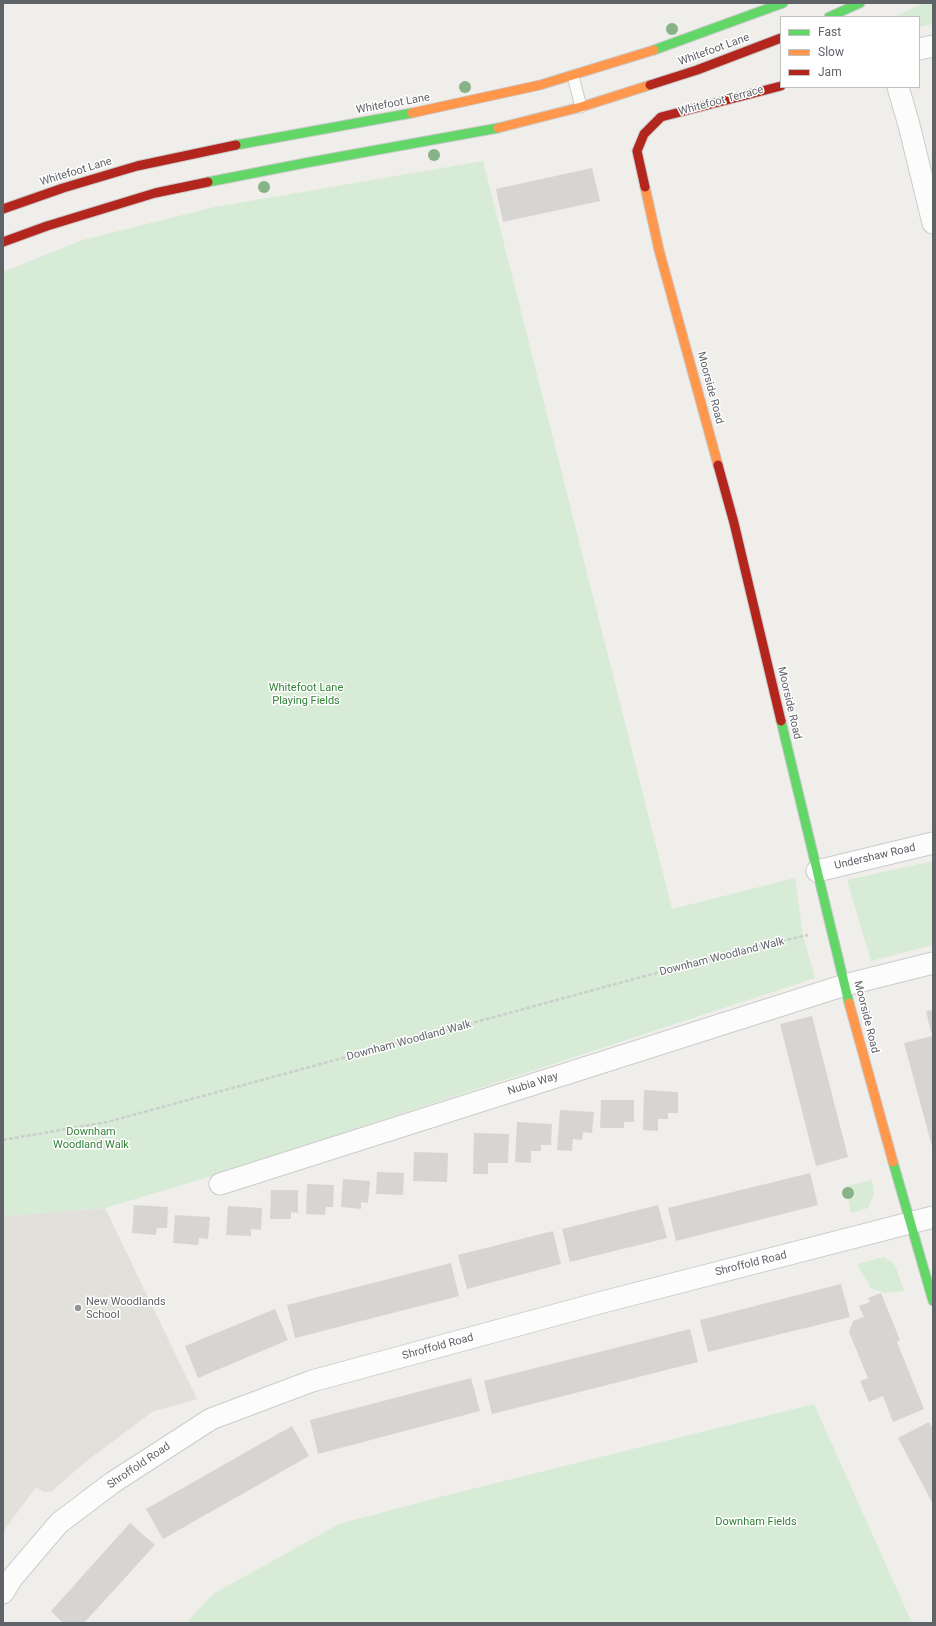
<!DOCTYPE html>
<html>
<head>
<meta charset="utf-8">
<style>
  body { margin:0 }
  #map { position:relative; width:936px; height:1626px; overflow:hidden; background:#efeeea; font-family:Roboto,sans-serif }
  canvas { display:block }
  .frame { position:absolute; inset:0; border:4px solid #5f6368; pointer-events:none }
  .legend { position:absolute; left:780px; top:16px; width:140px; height:72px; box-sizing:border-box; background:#fff; border:1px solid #bfc1c3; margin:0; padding:5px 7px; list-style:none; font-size:12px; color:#5f6368 }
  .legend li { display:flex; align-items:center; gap:8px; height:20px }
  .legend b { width:20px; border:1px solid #bfc1c3 }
</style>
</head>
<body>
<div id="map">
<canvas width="936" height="1626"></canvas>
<div class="frame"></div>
<ul class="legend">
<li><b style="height:5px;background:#63d668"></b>Fast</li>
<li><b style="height:5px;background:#ff974d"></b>Slow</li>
<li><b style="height:5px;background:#b3261e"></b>Jam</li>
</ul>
</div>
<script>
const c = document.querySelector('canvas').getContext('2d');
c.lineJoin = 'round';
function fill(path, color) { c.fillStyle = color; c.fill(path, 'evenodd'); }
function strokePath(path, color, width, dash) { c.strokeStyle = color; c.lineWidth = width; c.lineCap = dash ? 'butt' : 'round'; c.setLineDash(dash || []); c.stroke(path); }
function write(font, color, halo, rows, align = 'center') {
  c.font = font + ' Roboto,sans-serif'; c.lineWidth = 3; c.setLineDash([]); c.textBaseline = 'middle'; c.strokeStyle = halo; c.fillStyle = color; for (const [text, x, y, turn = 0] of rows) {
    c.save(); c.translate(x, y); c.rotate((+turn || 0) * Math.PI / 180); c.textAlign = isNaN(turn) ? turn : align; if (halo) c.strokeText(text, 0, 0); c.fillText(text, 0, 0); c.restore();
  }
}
const education = new Path2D(`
  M 105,1208 L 197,1399 L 152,1412 L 88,1460 L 52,1491 L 44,1492 L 36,1487 L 3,1532 L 3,1216 Z`);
const green = new Path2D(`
  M 923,3 L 933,3 L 933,24 L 919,27 L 919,17 L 895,17 Z
  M 483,161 L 672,909 L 795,878 L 803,936 L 815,978 L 212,1176 L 105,1208 L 3,1216 L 3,272 L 83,240 L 215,207 Z
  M 933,861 L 933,945 L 871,961 L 847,880 Z
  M 872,1180 L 874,1194 L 868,1208 L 851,1213 L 846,1186 Z
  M 884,1257 L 895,1265 L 904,1291 L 885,1293 L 871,1288 L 857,1264 Z
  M 814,1404 L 912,1623 L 186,1623 L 213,1594 L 339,1524 L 448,1495 Z`);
const building = new Path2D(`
  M 592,168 L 600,201 L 503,222 L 496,189 Z
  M 933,1010 L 933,1032 L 931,1033 L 926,1011 Z
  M 812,1016 L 848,1157 L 816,1166 L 780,1024 Z
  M 933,1036 L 933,1150 L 904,1043 Z
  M 644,1090 L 678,1092 L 678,1113 L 668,1113 L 668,1119 L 658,1119 L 658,1131 L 643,1130 Z
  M 601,1100 L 634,1100 L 634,1122 L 624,1122 L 624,1128 L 600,1128 Z
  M 560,1110 L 594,1112 L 592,1133 L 583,1132 L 582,1140 L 573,1139 L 572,1151 L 557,1150 Z
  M 517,1122 L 552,1124 L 551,1145 L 541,1145 L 541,1151 L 531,1151 L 531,1163 L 515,1162 Z
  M 474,1133 L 509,1134 L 508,1163 L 488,1163 L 488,1174 L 473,1174 Z
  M 414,1152 L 448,1153 L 447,1182 L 413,1181 Z
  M 377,1172 L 404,1173 L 403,1195 L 376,1194 Z
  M 810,1173 L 818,1205 L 676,1241 L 668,1208 Z
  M 343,1179 L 370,1181 L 368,1203 L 361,1202 L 361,1209 L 341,1207 Z
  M 307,1184 L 334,1185 L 333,1207 L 326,1207 L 325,1215 L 306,1214 Z
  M 271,1190 L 298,1190 L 298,1213 L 291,1212 L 291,1219 L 270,1219 Z
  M 134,1205 L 168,1207 L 167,1228 L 157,1228 L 156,1235 L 132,1233 Z
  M 658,1205 L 667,1238 L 570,1262 L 562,1229 Z
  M 228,1206 L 262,1208 L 261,1230 L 251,1229 L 251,1236 L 226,1235 Z
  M 175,1215 L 210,1217 L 208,1239 L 199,1238 L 198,1245 L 173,1243 Z
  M 553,1231 L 561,1264 L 467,1289 L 458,1255 Z
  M 451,1263 L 459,1296 L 295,1338 L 287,1305 Z
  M 841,1284 L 850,1317 L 708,1352 L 700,1320 Z
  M 881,1293 L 900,1340 L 897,1342 L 924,1409 L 893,1422 L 883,1396 L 869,1402 L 860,1381 L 868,1378 L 849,1332 L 853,1321 L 864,1317 L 859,1306 L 870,1302 L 868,1298 Z
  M 275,1309 L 288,1340 L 198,1378 L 185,1346 Z
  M 690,1329 L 698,1362 L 492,1414 L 484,1381 Z
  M 471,1378 L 480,1411 L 318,1454 L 310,1420 Z
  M 929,1422 L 933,1430 L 933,1504 L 898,1438 Z
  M 292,1426 L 309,1456 L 163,1539 L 146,1509 Z
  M 130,1523 L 155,1545 L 84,1623 L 63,1623 L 51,1611 Z`);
const path = new Path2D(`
  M 3,1140 L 107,1122 L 741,950 L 808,935`);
const lane = new Path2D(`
  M 573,76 L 581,107`);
const street = new Path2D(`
  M 919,49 L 933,46
  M 898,87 L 909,125 L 933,223
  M 817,871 L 933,843
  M 220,1184 L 845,985 L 933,963
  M 3,1593 L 13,1577 L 59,1523 L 112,1483 L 211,1419 L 312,1381 L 603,1302 L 933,1217`);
const fast = new Path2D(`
  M 829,17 L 860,3
  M 654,50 L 783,3
  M 236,145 L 412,113
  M 208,182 L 305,163 L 498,128
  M 781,721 L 849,1003
  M 893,1162 L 933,1301`);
const slow = new Path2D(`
  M 412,113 L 540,85 L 654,50
  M 498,128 L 581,107 L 650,85
  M 645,187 L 659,250 L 718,465
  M 849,1003 L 893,1162`);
const jam = new Path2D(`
  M 650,85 L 697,70 L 781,38
  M 645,187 L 637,151 L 644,134 L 661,117 L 781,86
  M 3,209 L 63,188 L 137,166 L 236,145
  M 3,242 L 47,226 L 155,193 L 208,182
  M 718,465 L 734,523 L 781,721`);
const trees = [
  [672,29],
  [465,87],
  [434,155],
  [264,187],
  [848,1193]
];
const markers = [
  [78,1308,4,"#919496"]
];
const streetNames = [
  ["Whitefoot Lane",714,50,-20],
  ["Whitefoot Terrace",721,101,-15],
  ["Whitefoot Lane",393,104,-10],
  ["Whitefoot Lane",76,172,-17],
  ["Moorside Road",710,388,75],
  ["Moorside Road",789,703,77],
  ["Undershaw Road",875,857,-13],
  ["Downham Woodland Walk",722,957,-14],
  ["Moorside Road",866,1017,76],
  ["Downham Woodland Walk",409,1041,-15],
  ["Nubia Way",533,1084,-18],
  ["Shroffold Road",751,1264,-14],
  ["Shroffold Road",438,1347,-15],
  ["Shroffold Road",139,1466,-34]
];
const parkNames = [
  ["Whitefoot Lane",306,688],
  ["Playing Fields",306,701],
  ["Downham",91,1132],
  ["Woodland Walk",91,1145],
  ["Downham Fields",756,1522]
];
const poiNames = [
  ["New Woodlands",86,1302],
  ["School",86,1315]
];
fill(education, '#e2e0da');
fill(green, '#d8ebd6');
fill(building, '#d6d5d3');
strokePath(lane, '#cbcccc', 13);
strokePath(street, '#cbcccc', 23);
strokePath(fast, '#cacacb', 11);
strokePath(slow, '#cacacb', 11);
strokePath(jam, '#cacacb', 11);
strokePath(path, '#cacfcc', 2.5, [4, 2]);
strokePath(lane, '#fdfcfc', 11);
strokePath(street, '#fdfcfc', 21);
strokePath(fast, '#63d668', 9);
strokePath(slow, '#ff974d', 9);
strokePath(jam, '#b3261e', 9);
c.fillStyle = '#88b388';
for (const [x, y] of trees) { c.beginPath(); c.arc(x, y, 6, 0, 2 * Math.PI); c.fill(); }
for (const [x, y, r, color] of markers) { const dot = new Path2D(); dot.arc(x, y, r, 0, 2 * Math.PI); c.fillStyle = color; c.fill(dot); strokePath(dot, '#fff', 1.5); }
write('11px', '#5f6368', '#fff', streetNames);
write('11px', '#348238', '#fff', parkNames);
write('11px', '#5f6368', '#fff', poiNames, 'left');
</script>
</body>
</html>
